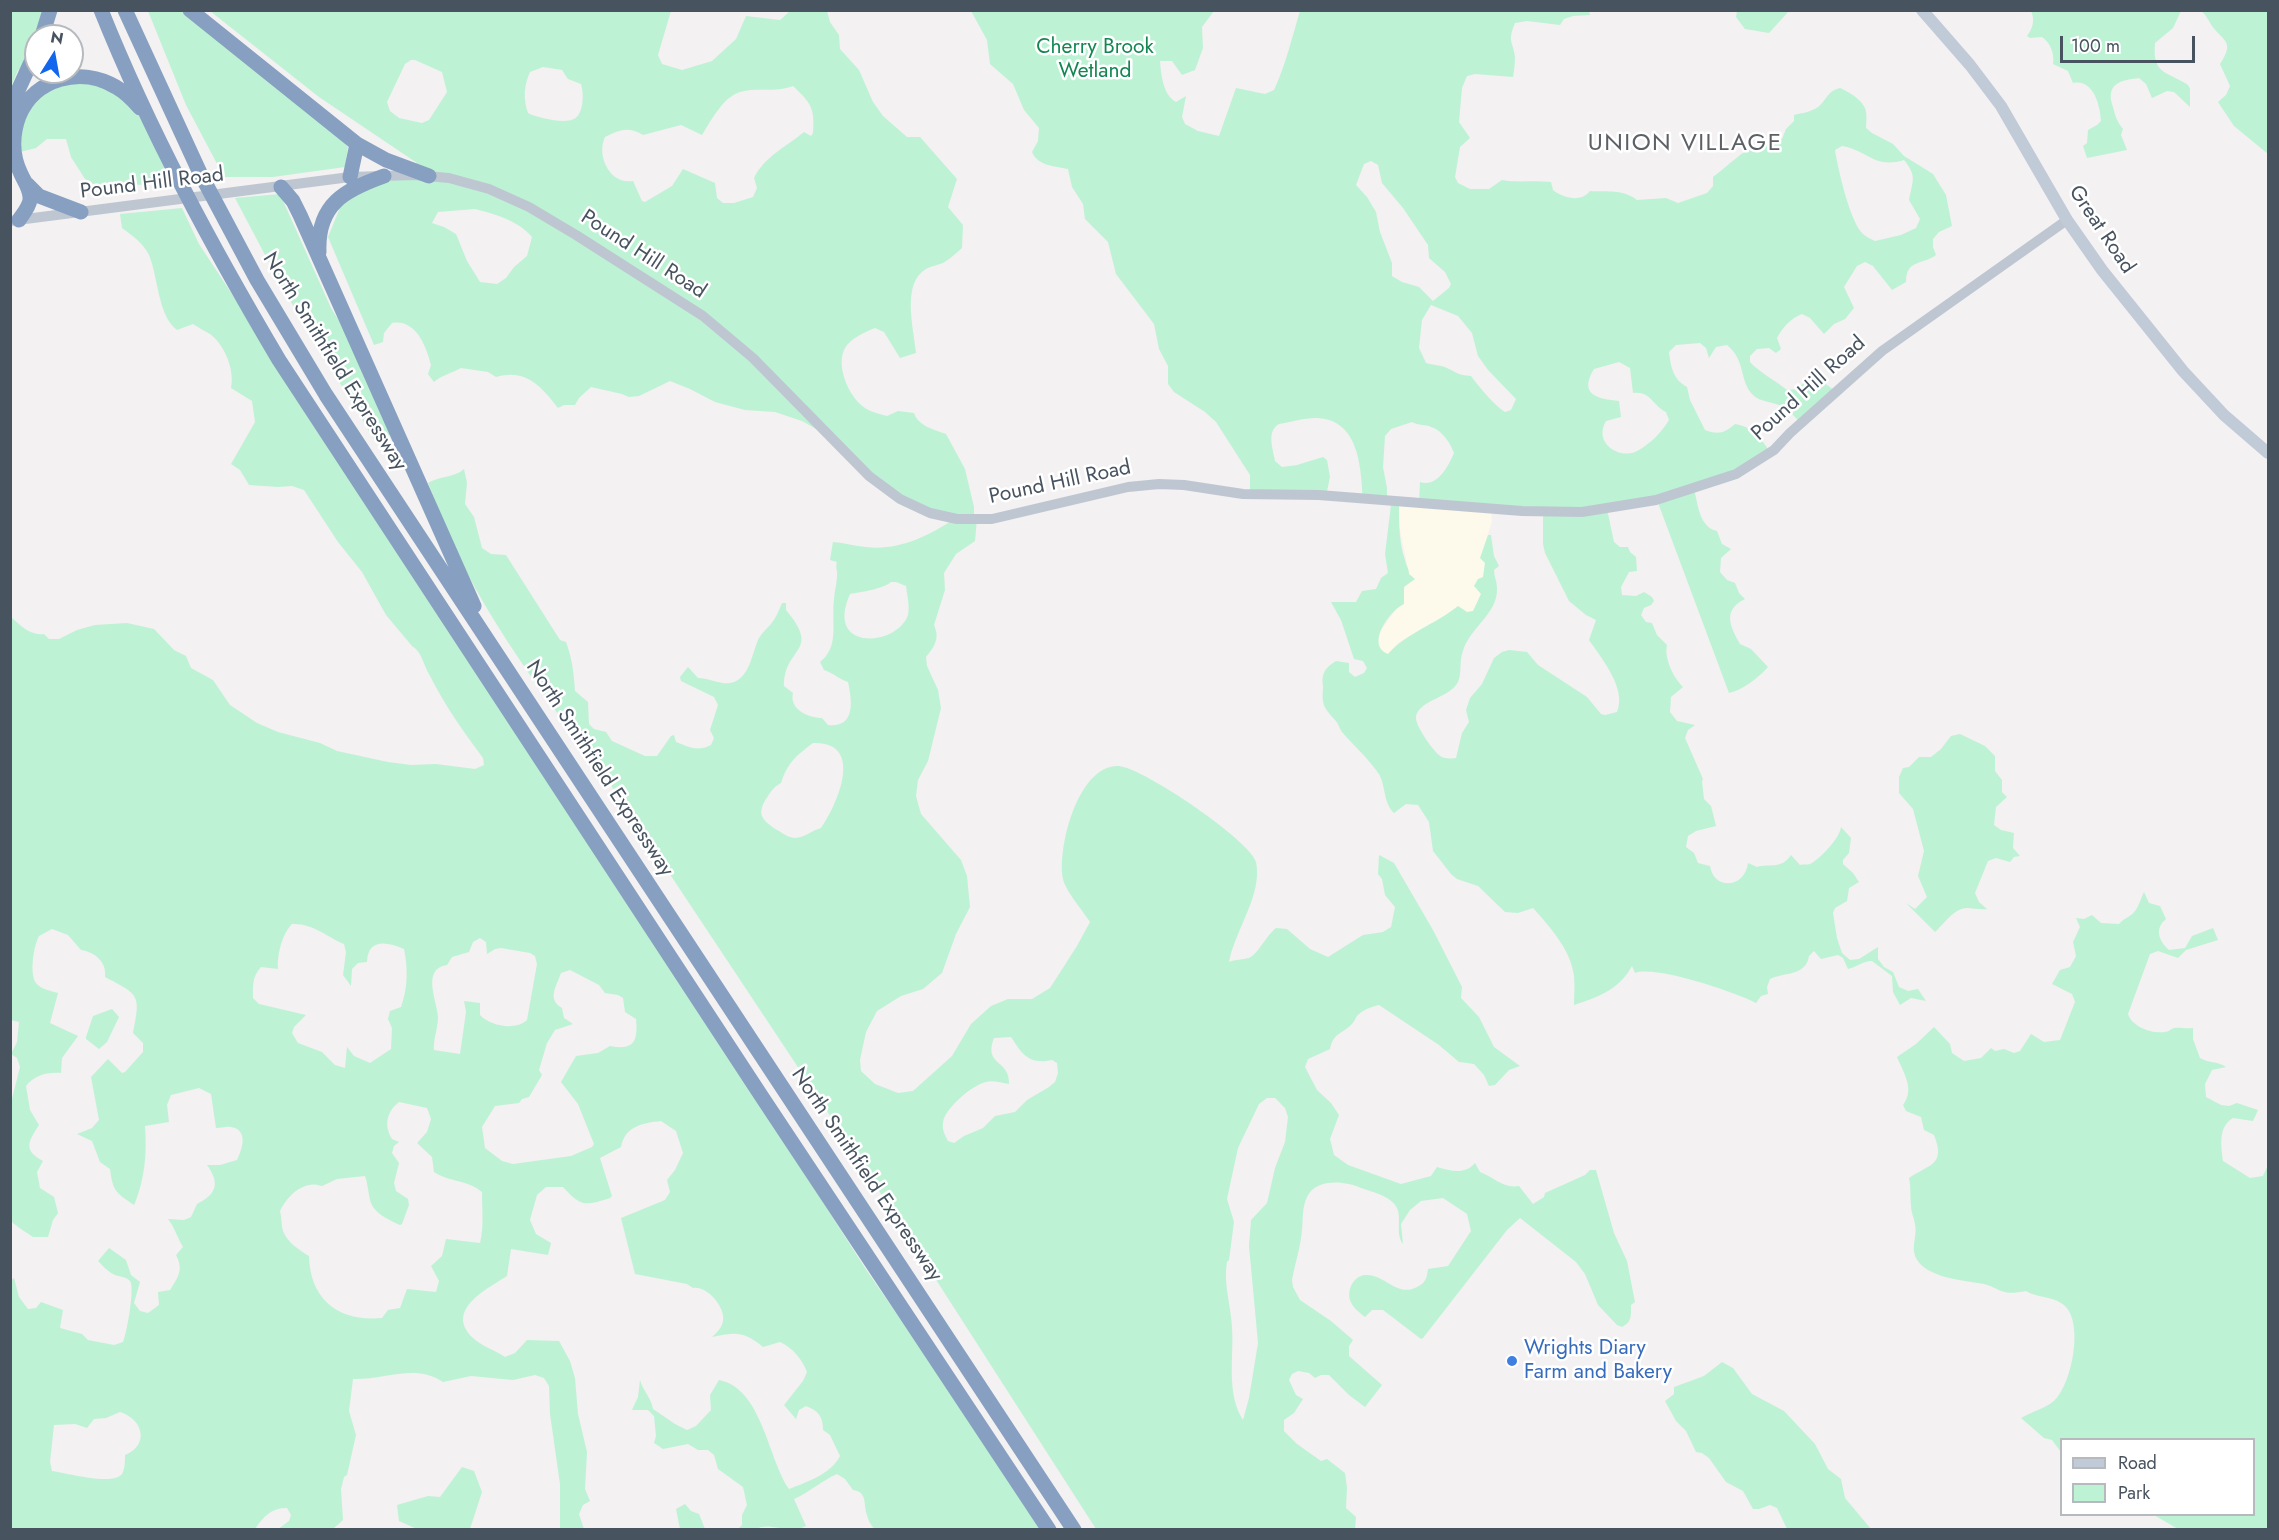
<!DOCTYPE html>
<html>
<head>
<meta charset="utf-8">
<style>
  body { margin:0 }
  #map { position:relative; width:2279px; height:1540px; overflow:hidden; background:#f3f1f1; font-family:Jost,sans-serif }
  canvas { display:block }
  .frame { position:absolute; inset:0; border:12px solid #485360; pointer-events:none }
  .legend { position:absolute; left:2060px; top:1438px; width:195px; height:78px; box-sizing:border-box; background:#fff; border:2px solid #b6babf; margin:0; padding:8px 10px; list-style:none; font-size:18px; color:#485360 }
  .legend li { display:flex; align-items:center; gap:12px; height:30px }
  .legend b { width:30px; border:2px solid #b6babf }
  .north { position:absolute; left:24px; top:24px; width:60px; height:60px; box-sizing:border-box; background:#fff; border:2px solid #b6babf; border-radius:50%; rotate:11deg; font-size:16px; font-weight:700; line-height:24px; text-align:center; color:#485360 }
  .north::after { content:''; display:block; margin:auto; width:21px; height:27px; background:#1166ed; clip-path:polygon(50% 0,100% 100%,50% 72%,0 100%) }
  .scale { position:absolute; left:2060px; top:36px; width:135px; height:27px; box-sizing:border-box; border:3px solid #485360; border-top:0; padding-left:8px; font-size:18px; line-height:21px; white-space:nowrap; color:#485360; -webkit-text-stroke:4px #fff; paint-order:stroke }
</style>
</head>
<body>
<div id="map">
<canvas width="2279" height="1540"></canvas>
<div class="frame"></div>
<ul class="legend">
<li><b style="height:8px;background:#c1cbd8"></b>Road</li>
<li><b style="height:16px;background:#bef2d5"></b>Park</li>
</ul>
<div class="north">N</div>
<div class="scale">100 m</div>
</div>
<script>
const c = document.querySelector('canvas').getContext('2d');
c.lineJoin = 'round';
function fill(path, color) { c.fillStyle = color; c.fill(path, 'evenodd'); }
function strokePath(path, color, width, dash) { c.strokeStyle = color; c.lineWidth = width; c.lineCap = dash ? 'butt' : 'round'; c.setLineDash(dash || []); c.stroke(path); }
function write(font, color, halo, rows, align = 'center') {
  c.font = font + ' Jost,sans-serif'; c.lineWidth = 5; c.setLineDash([]); c.textBaseline = 'middle'; c.strokeStyle = halo; c.fillStyle = color; for (const [text, x, y, turn = 0] of rows) {
    c.save(); c.translate(x, y); c.rotate((+turn || 0) * Math.PI / 180); c.textAlign = isNaN(turn) ? turn : align; if (halo) c.strokeText(text, 0, 0); c.fillText(text, 0, 0); c.restore();
  }
}
const commercial = new Path2D(`
  M 1399,505 L 1491,509 L 1492,521 L 1481,557 L 1485,563 L 1481,594 L 1473,612 L 1467,612 L 1458,606 L 1442,619 L 1428,625 L 1398,643 L 1388,654 L 1383,652 L 1378,646 L 1378,634 L 1398,607 L 1409,574 L 1399,526 Z`);
const green = new Path2D(`
  M 10,11 L 50,11 L 36,36 L 36,50 L 24,72 L 18,70 L 11,87 Z
  M 148,11 L 183,11 L 325,120 L 348,147 L 345,167 L 273,177 L 224,177 L 186,105 Z
  M 210,11 L 671,11 L 658,55 L 662,64 L 682,70 L 712,61 L 736,39 L 746,16 L 780,20 L 790,11 L 827,11 L 830,22 L 839,35 L 840,49 L 859,70 L 873,102 L 883,116 L 907,137 L 920,137 L 957,179 L 948,207 L 963,225 L 962,248 C 956,253 950,259 943,263 C 938,265 931,266 926,269 C 901,283 914,330 916,353 L 900,358 L 884,332 L 875,328 C 865,332 854,337 847,345 C 833,362 849,398 865,408 C 871,412 880,414 887,416 L 898,411 L 914,413 C 918,426 935,430 946,434 L 965,469 L 974,507 L 974,518 L 977,519 L 975,541 L 956,554 L 944,573 L 945,590 L 934,625 C 940,638 935,646 926,657 L 927,666 L 938,690 L 941,708 L 928,761 L 918,780 L 916,796 L 921,814 L 961,860 L 967,876 L 970,907 L 956,934 L 942,973 L 923,989 L 901,996 L 877,1011 L 866,1032 L 860,1060 L 861,1071 L 875,1084 L 898,1093 L 913,1091 L 952,1056 L 971,1024 L 991,1006 L 1008,999 L 1032,999 L 1050,988 L 1077,946 L 1090,922 C 1083,911 1065,890 1063,879 C 1057,848 1078,764 1119,766 C 1143,768 1250,840 1256,862 C 1263,894 1235,930 1229,962 C 1236,959 1242,960 1249,958 C 1258,954 1266,936 1276,928 L 1287,929 L 1310,949 L 1328,957 L 1363,935 L 1383,932 L 1391,927 L 1395,907 L 1385,895 L 1382,879 L 1378,874 L 1379,855 L 1394,863 L 1433,930 L 1462,987 L 1461,998 L 1479,1017 L 1494,1047 L 1520,1066 L 1509,1070 L 1495,1085 L 1489,1086 L 1484,1075 L 1474,1064 L 1459,1062 L 1439,1045 L 1379,1005 C 1371,1007 1362,1010 1357,1016 C 1355,1019 1354,1022 1352,1024 C 1341,1035 1334,1032 1330,1049 L 1308,1059 L 1305,1067 L 1317,1090 L 1331,1103 L 1339,1115 L 1330,1139 L 1334,1155 L 1348,1165 L 1401,1184 L 1431,1176 L 1437,1167 C 1451,1171 1465,1175 1475,1163 L 1480,1172 C 1494,1177 1503,1189 1519,1186 L 1533,1204 L 1544,1197 L 1545,1193 L 1585,1175 L 1590,1170 L 1596,1170 L 1614,1233 L 1627,1261 L 1635,1302 L 1631,1305 C 1631,1316 1632,1322 1622,1327 L 1617,1325 L 1598,1305 L 1585,1274 L 1576,1262 L 1520,1218 L 1507,1230 L 1423,1338 L 1421,1339 L 1383,1310 L 1372,1310 L 1365,1317 C 1360,1313 1352,1307 1350,1300 C 1347,1289 1354,1276 1365,1275 C 1384,1273 1397,1298 1417,1287 C 1425,1283 1427,1279 1428,1269 L 1448,1266 L 1471,1231 L 1467,1214 L 1443,1198 L 1421,1201 L 1410,1210 L 1401,1224 L 1403,1244 C 1395,1233 1402,1219 1397,1208 C 1391,1196 1373,1192 1361,1188 C 1345,1181 1316,1178 1307,1197 C 1302,1208 1303,1218 1302,1229 C 1301,1246 1295,1263 1292,1280 L 1293,1287 L 1300,1300 L 1331,1321 L 1353,1340 L 1349,1346 L 1349,1356 L 1382,1385 L 1365,1407 L 1349,1395 L 1329,1375 L 1321,1375 L 1315,1378 L 1309,1373 L 1298,1371 L 1292,1374 L 1289,1380 L 1296,1395 L 1303,1399 L 1294,1413 L 1284,1420 L 1284,1431 L 1297,1444 L 1321,1461 L 1327,1459 L 1345,1473 L 1347,1488 L 1346,1508 L 1356,1517 L 1355,1529 L 1096,1529 L 847,1141 L 612,787 L 608,777 L 605,776 C 554,710 497,634 460,559 C 448,534 438,508 428,483 C 439,476 454,478 464,469 L 467,483 L 465,504 L 474,517 L 482,548 L 491,554 L 506,555 L 560,640 L 566,642 C 572,658 574,674 575,691 L 588,702 L 589,724 L 594,729 L 606,732 L 612,741 L 645,756 L 657,756 L 671,736 L 674,735 L 676,742 C 689,747 698,752 711,745 L 714,738 L 710,730 L 718,705 L 714,697 L 681,681 L 680,677 L 688,667 L 698,678 C 708,678 723,685 730,683 C 750,680 752,652 759,638 C 762,633 767,628 771,624 C 776,618 779,610 782,603 L 786,603 L 786,610 C 822,653 784,646 784,686 L 793,693 C 789,709 808,718 822,718 L 828,725 C 856,728 852,701 848,682 C 839,679 833,673 824,670 L 820,662 C 840,647 831,622 834,600 C 834,592 837,584 837,576 C 838,571 835,568 837,562 L 830,560 L 833,542 C 844,543 855,546 866,547 C 897,551 926,537 951,521 L 901,498 L 825,434 L 802,421 L 775,412 L 745,410 L 715,402 L 690,389 L 670,381 L 639,396 L 629,397 L 622,394 L 591,387 L 579,398 L 575,405 L 564,405 L 558,408 C 542,387 526,368 496,377 L 488,372 L 461,368 C 452,373 440,376 434,382 L 428,374 L 431,365 C 426,346 416,319 392,323 L 384,333 L 383,342 L 374,345 L 328,237 L 346,193 L 396,174 L 417,163 L 319,97 ZM 411,60 L 415,60 L 442,72 L 447,92 L 429,120 L 422,123 L 399,118 L 390,111 L 387,102 L 405,64 ZM 543,67 L 562,70 L 568,79 L 581,84 C 584,93 584,114 574,119 C 565,124 537,118 528,113 C 523,99 524,85 530,72 ZM 793,86 C 811,103 815,108 813,133 L 811,136 L 804,132 C 787,146 764,157 754,178 L 757,188 L 753,197 L 734,203 L 723,203 L 717,198 L 715,183 L 683,169 L 672,186 L 645,202 L 642,201 L 633,181 C 610,185 596,156 605,137 C 620,130 628,126 643,135 L 681,125 L 702,135 C 711,121 723,97 740,92 C 757,87 774,93 793,86 ZM 475,209 C 495,214 519,221 532,237 L 527,256 L 514,267 L 506,278 L 497,284 L 480,282 L 467,261 L 456,234 L 444,227 L 432,223 L 438,212 ZM 891,582 L 896,582 L 906,586 C 907,595 910,606 908,615 C 897,647 824,652 850,594 C 861,592 883,589 891,582 ZM 813,743 C 865,741 838,804 821,828 C 810,831 801,841 790,837 C 786,836 781,832 777,830 C 761,820 756,813 768,796 C 772,790 775,786 781,783 C 788,762 796,756 813,743 ZM 1011,1037 C 1022,1054 1029,1065 1052,1060 L 1057,1063 L 1058,1073 L 1055,1082 L 1049,1087 L 1027,1100 L 1015,1112 L 995,1116 L 983,1128 L 964,1136 L 954,1143 L 948,1141 C 945,1135 942,1130 943,1123 C 944,1109 972,1085 986,1082 C 992,1080 1002,1083 1009,1084 C 1010,1059 983,1066 994,1038 ZM 1267,1098 L 1275,1098 L 1285,1108 L 1288,1117 L 1285,1142 L 1275,1168 L 1267,1203 L 1251,1220 L 1249,1246 L 1258,1343 L 1249,1398 L 1243,1420 C 1226,1393 1234,1358 1232,1327 C 1231,1306 1223,1283 1227,1262 L 1229,1260 L 1234,1222 L 1227,1199 L 1238,1148 L 1259,1104 Z
  M 971,11 L 1214,11 L 1202,27 L 1203,48 L 1195,70 L 1182,75 L 1172,61 L 1160,61 C 1161,74 1163,95 1176,102 L 1186,96 L 1182,117 L 1185,124 L 1198,131 L 1219,136 L 1236,88 L 1265,94 L 1274,90 C 1286,64 1292,37 1300,11 L 1589,11 L 1590,15 L 1573,16 L 1564,19 L 1560,25 L 1527,21 L 1515,23 C 1507,42 1513,41 1515,57 C 1515,63 1514,71 1513,77 L 1475,74 L 1467,76 L 1462,88 L 1459,122 L 1470,138 L 1460,147 L 1455,177 L 1458,183 L 1470,189 L 1489,189 L 1502,180 C 1518,183 1534,180 1551,182 L 1553,190 C 1563,198 1581,203 1590,191 C 1606,192 1623,189 1637,200 L 1666,198 L 1678,203 L 1707,193 L 1713,186 L 1713,177 C 1727,167 1746,147 1763,142 C 1769,140 1775,141 1782,139 L 1786,129 L 1794,121 L 1794,115 C 1802,113 1811,112 1818,107 C 1827,100 1827,91 1840,88 C 1849,92 1865,101 1866,112 C 1867,117 1866,122 1866,128 L 1872,133 L 1893,144 L 1904,156 L 1933,174 L 1946,195 L 1952,226 L 1939,232 L 1933,239 L 1933,247 L 1936,255 C 1923,265 1906,259 1906,282 L 1892,290 L 1873,266 L 1865,262 L 1857,266 L 1844,287 L 1854,308 L 1845,319 L 1834,324 L 1824,334 L 1810,318 L 1802,314 C 1790,319 1783,327 1777,338 L 1781,349 L 1776,353 L 1769,348 L 1757,349 L 1750,356 L 1750,362 C 1760,373 1775,380 1787,390 L 1797,389 L 1813,375 L 1834,390 L 1801,423 C 1795,418 1790,410 1783,407 C 1775,402 1759,402 1753,395 C 1739,381 1746,360 1727,345 L 1716,347 L 1709,358 L 1706,348 L 1700,343 L 1676,345 L 1669,352 C 1671,368 1673,379 1687,387 L 1690,400 L 1705,430 C 1718,435 1725,433 1735,424 C 1755,428 1759,436 1770,452 L 1694,489 C 1698,504 1699,527 1717,531 L 1722,544 L 1731,549 L 1721,558 L 1720,572 L 1727,580 L 1735,583 L 1739,593 L 1745,599 C 1723,610 1729,625 1740,644 L 1751,649 L 1768,667 C 1758,678 1743,690 1729,693 L 1657,500 L 1607,509 L 1614,542 L 1620,547 L 1628,547 L 1630,552 L 1636,557 L 1637,571 L 1629,572 L 1621,587 L 1622,595 L 1636,596 L 1644,592 L 1652,597 L 1654,601 L 1651,605 L 1644,608 L 1641,615 L 1646,622 L 1652,623 L 1657,635 L 1667,645 C 1664,658 1673,677 1683,687 L 1671,697 L 1670,712 L 1677,721 L 1695,725 L 1688,730 L 1685,738 L 1703,779 L 1702,781 L 1704,799 L 1711,806 L 1716,826 L 1696,831 L 1688,836 L 1686,847 L 1694,853 L 1698,863 L 1710,866 C 1714,891 1745,888 1748,863 L 1757,867 C 1770,863 1781,870 1791,855 L 1800,865 C 1803,864 1807,865 1810,864 C 1820,859 1840,838 1841,827 L 1851,838 L 1849,853 L 1843,860 L 1843,864 L 1853,873 L 1859,882 L 1849,888 L 1847,901 L 1835,908 L 1833,913 L 1837,938 L 1842,953 L 1850,960 L 1859,959 L 1878,947 L 1878,959 L 1884,967 L 1893,972 L 1899,987 L 1908,991 L 1918,989 L 1926,1001 L 1911,998 L 1900,1005 L 1893,992 L 1892,976 L 1872,961 C 1863,961 1857,967 1848,969 L 1843,958 L 1838,955 L 1821,959 L 1814,951 L 1809,956 C 1806,976 1785,972 1770,979 L 1767,987 L 1768,994 L 1761,996 L 1756,1003 C 1735,992 1655,965 1635,973 L 1632,966 C 1619,990 1598,997 1574,1005 C 1574,995 1575,986 1574,976 C 1571,950 1550,927 1533,908 L 1518,913 L 1505,912 L 1478,886 L 1457,879 L 1451,874 L 1433,851 L 1429,822 L 1418,805 L 1406,804 L 1394,813 C 1383,802 1386,787 1379,774 C 1368,758 1354,746 1342,732 C 1339,728 1339,724 1335,720 C 1330,714 1324,709 1323,701 C 1322,696 1323,691 1323,687 C 1321,673 1325,668 1336,661 L 1349,663 L 1349,672 L 1355,677 L 1364,673 L 1367,668 L 1363,661 L 1354,659 L 1341,620 L 1331,602 L 1356,602 L 1362,591 L 1376,589 L 1381,578 L 1388,573 L 1385,554 L 1391,505 L 1399,505 C 1399,523 1399,543 1405,560 C 1406,566 1409,568 1409,574 L 1415,579 L 1404,587 L 1404,604 C 1390,610 1365,645 1388,654 C 1408,632 1436,624 1458,606 L 1467,612 L 1473,611 L 1481,594 L 1474,586 L 1478,579 L 1483,577 L 1485,563 L 1480,558 L 1488,535 L 1491,535 L 1494,556 L 1499,566 L 1494,570 C 1494,576 1497,582 1497,588 C 1498,614 1470,627 1463,651 C 1459,660 1462,673 1458,682 C 1450,698 1421,699 1416,716 C 1414,724 1432,749 1439,755 C 1443,759 1450,759 1456,758 L 1462,733 L 1469,722 L 1466,710 L 1470,698 L 1482,684 L 1494,658 L 1502,652 L 1509,650 L 1527,652 L 1538,665 L 1587,697 L 1601,714 L 1605,715 L 1617,712 C 1627,689 1602,659 1589,640 L 1596,620 L 1586,615 L 1569,601 L 1545,553 L 1543,544 L 1543,511 L 1419,504 L 1420,482 C 1437,488 1448,467 1454,453 C 1451,444 1442,430 1431,427 C 1425,424 1419,426 1412,422 L 1391,429 L 1385,436 L 1383,467 L 1387,488 L 1387,503 L 1363,501 C 1361,469 1360,419 1316,418 C 1304,418 1291,422 1279,424 C 1266,432 1273,448 1275,461 L 1282,467 L 1297,465 L 1323,457 L 1327,460 L 1330,477 L 1326,496 L 1250,495 L 1250,475 L 1216,422 L 1205,412 L 1174,392 L 1168,384 L 1168,366 L 1159,349 L 1154,324 L 1116,274 L 1108,242 L 1085,219 L 1083,204 L 1072,187 L 1068,169 C 1054,166 1038,166 1032,152 L 1038,141 L 1039,128 L 1024,110 L 1013,84 L 990,64 L 987,40 ZM 1842,146 C 1869,151 1874,169 1904,160 C 1917,176 1913,180 1909,200 L 1920,219 L 1916,228 L 1901,235 L 1875,241 C 1871,239 1866,237 1863,234 C 1850,222 1838,169 1835,150 ZM 1371,161 L 1378,165 L 1382,183 L 1403,208 L 1428,245 L 1429,258 L 1445,272 L 1451,284 L 1449,288 L 1433,301 L 1419,287 L 1402,282 L 1392,276 L 1392,263 L 1380,232 L 1376,212 L 1367,197 L 1356,185 L 1364,164 ZM 1431,305 L 1458,316 L 1472,333 L 1478,356 L 1488,370 L 1516,399 L 1511,410 L 1505,412 C 1493,404 1480,388 1471,376 C 1457,375 1458,373 1447,368 C 1441,365 1433,365 1426,363 L 1419,348 L 1422,320 ZM 1619,362 L 1630,368 L 1633,393 C 1651,391 1652,405 1666,412 L 1669,420 C 1661,433 1652,442 1639,450 C 1623,461 1592,445 1606,421 L 1621,417 L 1619,401 C 1598,399 1578,395 1594,369 Z
  M 1737,11 L 1789,10 L 1789,11 L 1769,33 L 1745,29 L 1736,17 Z
  M 2031,11 L 2181,11 L 2173,28 L 2155,43 C 2152,75 2167,71 2188,85 L 2190,89 L 2190,107 L 2174,92 L 2167,91 L 2152,98 L 2146,84 L 2139,78 C 2120,80 2105,84 2113,107 C 2115,115 2117,122 2123,129 L 2121,135 L 2127,150 L 2087,158 L 2083,146 L 2087,143 L 2088,130 L 2097,125 L 2101,121 C 2100,104 2093,79 2073,83 L 2068,71 L 2053,64 C 2055,54 2050,42 2042,37 L 2030,38 L 2027,36 C 2033,28 2035,20 2031,11 Z
  M 2201,11 L 2268,11 L 2268,154 L 2234,126 L 2218,102 L 2226,95 L 2230,86 L 2220,64 C 2235,41 2224,42 2212,26 C 2208,20 2207,16 2201,11 Z
  M 76,75 L 134,100 L 171,183 L 98,187 L 85,179 L 71,157 L 66,139 L 47,139 L 36,148 L 16,153 L 26,101 Z
  M 280,194 L 331,308 L 370,370 L 396,432 L 375,441 L 283,289 L 235,198 Z
  M 182,208 L 199,244 L 559,791 L 867,1271 L 1046,1529 L 874,1529 C 871,1525 868,1520 867,1515 C 863,1504 868,1492 853,1490 L 845,1479 L 837,1474 C 821,1481 810,1492 794,1499 L 806,1526 C 788,1535 768,1521 757,1529 L 738,1529 L 742,1525 L 742,1515 L 747,1505 L 743,1487 L 718,1469 L 714,1455 L 708,1450 L 698,1450 L 688,1444 L 663,1449 L 654,1443 L 656,1436 L 654,1416 L 648,1410 L 632,1410 L 638,1397 L 640,1380 C 643,1391 651,1397 653,1409 L 675,1424 L 687,1430 L 696,1426 L 711,1410 L 710,1395 L 719,1380 C 762,1388 768,1459 789,1489 C 807,1482 831,1474 840,1456 L 830,1435 L 823,1430 C 823,1417 819,1411 806,1406 L 799,1410 L 796,1419 L 784,1405 L 803,1381 L 807,1372 C 802,1359 793,1348 780,1342 L 763,1347 C 744,1331 735,1332 712,1337 C 717,1332 722,1328 723,1321 C 726,1308 707,1285 693,1288 L 687,1284 L 635,1274 L 621,1218 L 665,1200 L 670,1192 L 667,1180 L 675,1170 L 683,1153 L 676,1131 L 661,1121 C 643,1123 625,1126 621,1147 L 600,1158 L 612,1196 L 610,1198 C 585,1206 581,1207 563,1187 L 546,1187 L 537,1195 L 530,1220 L 536,1234 L 551,1243 L 548,1255 L 511,1249 L 507,1276 C 487,1289 444,1310 473,1338 C 481,1346 495,1350 505,1357 L 515,1353 L 527,1340 L 559,1341 L 570,1361 L 575,1378 L 578,1414 L 587,1452 L 585,1489 L 590,1501 L 583,1505 L 579,1514 L 584,1529 L 560,1529 L 560,1484 L 550,1414 L 549,1386 L 544,1378 L 535,1375 L 513,1380 L 471,1376 L 443,1382 C 416,1363 384,1380 353,1379 L 349,1411 L 356,1435 L 347,1475 L 344,1477 L 341,1489 L 343,1520 L 334,1528 L 278,1529 L 289,1521 L 291,1515 L 287,1508 C 271,1508 264,1516 255,1529 L 11,1529 L 11,1280 L 14,1278 L 19,1297 L 28,1309 L 36,1308 L 41,1302 L 63,1310 L 60,1328 L 82,1334 L 88,1340 L 114,1345 L 123,1342 C 127,1333 135,1287 130,1281 C 126,1276 118,1277 113,1274 C 107,1271 102,1265 98,1261 L 109,1248 L 126,1260 L 131,1275 L 140,1282 L 134,1303 L 140,1311 L 148,1313 L 159,1305 L 158,1292 L 170,1290 C 178,1277 184,1270 176,1255 L 183,1247 C 177,1237 175,1228 168,1219 L 184,1220 L 191,1217 L 197,1204 C 217,1194 220,1183 207,1165 L 220,1165 L 237,1160 C 242,1150 249,1130 231,1127 C 227,1126 221,1128 216,1128 L 211,1094 L 199,1088 L 171,1095 L 167,1105 L 169,1122 L 145,1126 C 147,1154 145,1177 135,1203 L 134,1205 C 115,1192 113,1191 110,1169 L 100,1162 L 92,1141 L 77,1134 L 92,1128 L 99,1120 L 91,1077 L 108,1059 L 122,1073 L 125,1072 L 143,1052 L 143,1043 L 133,1033 C 141,994 139,995 105,977 C 107,962 95,952 81,950 L 68,935 L 52,929 L 39,936 C 34,945 29,973 36,983 C 40,989 51,991 58,993 L 50,1023 L 78,1036 L 62,1058 L 61,1073 C 47,1072 35,1075 26,1086 L 30,1110 L 39,1125 C 28,1142 23,1150 43,1161 L 37,1172 L 40,1188 L 54,1197 L 58,1213 L 53,1220 L 48,1237 L 33,1237 C 25,1231 18,1228 11,1221 L 11,1103 L 20,1067 L 17,1058 L 11,1054 L 17,1042 L 19,1022 L 10,1020 L 10,616 C 20,625 30,636 44,634 L 49,639 L 59,639 L 77,630 L 95,625 L 127,623 L 154,629 L 174,650 L 186,656 L 191,668 L 213,680 L 230,705 L 257,723 L 278,732 L 320,743 L 337,751 L 388,762 L 411,765 L 436,764 L 475,769 L 484,765 L 483,758 C 462,730 444,704 429,674 C 423,664 422,652 412,646 L 386,615 L 362,572 L 338,542 L 304,490 L 292,486 L 278,487 L 249,485 L 240,470 L 231,464 L 255,422 L 252,401 L 231,388 C 235,371 225,345 210,334 C 205,331 199,328 193,324 L 177,330 C 158,316 158,276 149,255 C 144,244 132,235 122,228 L 120,214 ZM 292,924 C 313,923 327,937 344,944 L 346,952 L 343,975 L 351,986 L 352,969 L 358,963 L 367,962 C 368,938 387,942 404,949 C 408,968 408,988 401,1007 L 390,1011 L 388,1019 L 392,1028 L 391,1049 L 370,1063 L 354,1056 L 347,1047 L 345,1068 L 335,1065 L 322,1052 L 298,1043 L 292,1033 L 294,1027 L 306,1015 L 259,1004 L 253,998 C 253,985 252,977 261,967 L 278,969 C 277,955 282,934 292,924 ZM 480,938 L 486,942 L 487,954 L 495,949 L 501,948 L 530,953 L 535,956 L 537,964 L 527,1020 C 516,1031 490,1026 480,1015 L 480,1003 L 464,1001 L 466,1012 L 460,1054 L 434,1050 C 433,1040 438,1028 438,1017 C 437,1000 421,969 447,965 L 452,957 L 469,952 L 473,942 ZM 570,970 L 599,985 L 605,993 L 618,995 L 623,998 L 625,1012 L 636,1019 C 638,1040 635,1051 610,1046 L 598,1053 L 576,1056 L 561,1082 L 578,1104 L 594,1144 L 592,1147 L 571,1156 L 513,1164 L 502,1161 L 485,1148 L 482,1127 L 495,1106 L 519,1103 L 522,1099 L 529,1097 L 542,1075 L 539,1070 L 547,1043 L 555,1030 L 573,1024 L 564,1018 L 562,1008 C 547,999 556,987 561,973 ZM 399,1102 L 427,1108 L 431,1119 L 427,1132 L 417,1143 L 432,1157 L 434,1172 C 449,1182 468,1180 482,1192 C 482,1210 484,1226 480,1243 L 446,1239 L 442,1256 L 431,1266 L 439,1281 L 436,1292 L 407,1289 L 400,1308 L 388,1310 L 382,1318 C 339,1322 310,1300 309,1256 C 299,1250 287,1242 283,1231 C 281,1225 282,1218 280,1211 C 287,1196 304,1179 322,1186 L 337,1179 L 365,1176 C 368,1184 368,1192 370,1200 C 373,1213 389,1220 400,1225 L 402,1224 L 409,1205 L 408,1199 L 396,1191 L 394,1183 L 399,1163 L 392,1153 L 394,1146 L 399,1142 L 392,1139 C 384,1126 386,1112 399,1102 ZM 120,1412 C 143,1419 150,1445 125,1455 C 125,1461 125,1469 122,1474 C 113,1486 66,1473 52,1471 L 50,1462 L 54,1425 L 75,1424 L 87,1428 L 94,1419 L 106,1418 Z
  M 1960,734 L 1985,746 L 1995,756 L 1995,771 L 2002,780 L 2002,792 L 2007,797 L 1996,807 L 1994,825 L 2001,830 L 2014,833 L 2013,848 L 2020,856 L 2014,857 L 2010,862 L 1996,858 L 1988,861 L 1975,893 L 1979,902 L 1987,909 C 1979,910 1974,908 1967,908 C 1954,908 1944,924 1935,932 L 1906,903 L 1915,909 L 1927,897 L 1918,876 L 1924,851 L 1913,809 L 1899,793 L 1899,777 L 1903,768 L 1909,767 L 1919,757 L 1931,757 L 1941,749 L 1951,736 Z
  M 2144,892 L 2149,903 L 2160,906 L 2166,919 C 2154,929 2159,941 2169,950 L 2185,948 L 2192,936 L 2213,928 L 2218,940 L 2186,950 L 2178,958 L 2158,951 L 2150,954 L 2128,1014 C 2132,1027 2152,1034 2165,1032 C 2168,1032 2171,1029 2174,1028 C 2179,1027 2187,1029 2193,1028 L 2193,1039 L 2200,1058 C 2208,1063 2217,1061 2226,1067 L 2212,1070 L 2205,1084 L 2206,1097 L 2221,1105 L 2229,1106 L 2237,1103 L 2258,1110 L 2253,1121 L 2233,1118 C 2218,1127 2221,1145 2223,1161 L 2250,1178 L 2263,1176 L 2268,1165 L 2268,1529 L 2178,1529 L 2154,1515 L 2254,1514 L 2254,1440 L 2062,1440 L 2061,1452 L 2052,1440 L 2044,1438 L 2021,1418 C 2031,1412 2044,1409 2054,1401 C 2072,1385 2086,1317 2061,1303 C 2051,1296 2037,1298 2026,1291 C 1997,1297 2001,1286 1978,1283 C 1959,1280 1918,1276 1914,1252 C 1913,1243 1917,1233 1915,1224 C 1914,1218 1911,1212 1911,1206 C 1910,1196 1911,1187 1909,1178 C 1930,1164 1946,1165 1934,1135 L 1924,1130 L 1921,1117 L 1906,1111 L 1903,1105 C 1915,1089 1904,1074 1897,1057 L 1916,1044 L 1934,1027 L 1950,1044 L 1952,1053 L 1964,1061 L 1981,1058 L 1991,1048 L 1995,1051 L 2004,1049 L 2014,1053 L 2020,1051 L 2031,1034 L 2044,1042 L 2060,1040 L 2075,1002 L 2072,994 L 2052,984 L 2060,970 L 2070,967 L 2076,956 L 2073,942 L 2080,927 L 2076,918 L 2084,919 L 2092,915 L 2101,923 L 2119,924 C 2125,917 2131,917 2135,911 C 2139,906 2141,898 2144,892 Z
  M 112,1009 L 119,1017 L 107,1042 L 99,1049 L 86,1039 L 86,1037 L 93,1016 Z
  M 1722,1362 L 1733,1368 L 1752,1394 L 1784,1411 L 1815,1444 L 1828,1469 L 1841,1479 L 1845,1498 L 1871,1529 L 1787,1529 L 1777,1508 L 1770,1505 L 1759,1509 L 1753,1509 L 1743,1491 L 1726,1482 L 1709,1458 L 1702,1453 L 1696,1452 L 1686,1431 L 1676,1421 L 1665,1401 L 1674,1394 L 1674,1387 L 1704,1376 Z
  M 462,1467 L 474,1471 L 482,1492 L 470,1529 L 417,1529 L 399,1521 L 397,1505 L 428,1496 L 440,1497 Z
  M 685,1504 L 691,1511 L 699,1514 L 705,1529 L 680,1529 L 676,1509 Z`);
const tertiary = new Path2D(`
  M 10,221 L 350,177 L 415,175 L 449,178 L 489,189 L 529,207 L 576,235 L 703,316 L 753,358 L 869,476 L 900,499 L 930,513 L 957,519 L 992,519 L 1128,487 L 1159,484 L 1184,485 L 1243,494 L 1319,495 L 1522,511 L 1582,512 L 1656,500 L 1736,474 L 1774,450 L 1790,433 L 1882,351 L 2067,220`);
const secondary = new Path2D(`
  M 1922,10 L 1970,65 L 2001,106 L 2067,220 L 2102,270 L 2183,371 L 2224,415 L 2268,453`);
const motorway = new Path2D(`
  M 101,10 C 150,132 212,247 279,360 L 762,1097 L 1049,1530
  M 125,10 L 200,173 L 257,280 L 326,395 L 1074,1530
  M 190,10 L 357,144 L 386,160 L 429,176
  M 42,36 L 50,10
  M 10,108 L 36,51
  M 350,177 L 357,144
  M 27,184 L 39,196 L 81,212
  M 281,187 L 293,201 L 300,215 L 474,606
  M 19,220 C 23,214 29,207 30,200 C 31,190 25,183 21,174 C 12,156 12,135 19,116 C 35,78 81,66 116,87 C 125,92 133,100 140,108
  M 319,252 C 317,204 345,190 384,176`);
const markers = [
  [1512,1361,6,"#3f7fe0"]
];
const parkNames = [
  ["Cherry Brook",1095,48],
  ["Wetland",1095,72]
];
const streetNames = [
  ["Pound Hill Road",152,184,-7],
  ["Great Road",2101,230,56],
  ["Pound Hill Road",643,255,33],
  ["North Smithfield Expressway",334,362,58],
  ["Pound Hill Road",1809,389,-42],
  ["Pound Hill Road",1060,483,-12],
  ["North Smithfield Expressway",599,769,57],
  ["North Smithfield Expressway",866,1175,56]
];
const shopNames = [
  ["Wrights Diary",1524,1349],
  ["Farm and Bakery",1524,1373]
];
const quarterNames = [
  ["UNION VILLAGE",1685,144]
];
fill(commercial, '#fdf9eb');
fill(green, '#bef2d5');
strokePath(tertiary, '#bec7d1', 10);
strokePath(secondary, '#c1cbd8', 12);
strokePath(motorway, '#87a0c1', 15);
for (const [x, y, r, color] of markers) { const dot = new Path2D(); dot.arc(x, y, r, 0, 2 * Math.PI); c.fillStyle = color; c.fill(dot); strokePath(dot, '#fff', 2); }
write('21px', '#138652', '#fff', parkNames);
write('21px', '#485360', '#fff', streetNames);
write('21px', '#366cbe', '#fff', shopNames, 'left');
c.letterSpacing = '1.5px';
write('24px', '#5d6166', '#fff', quarterNames);
c.letterSpacing = '0px';
</script>
</body>
</html>
